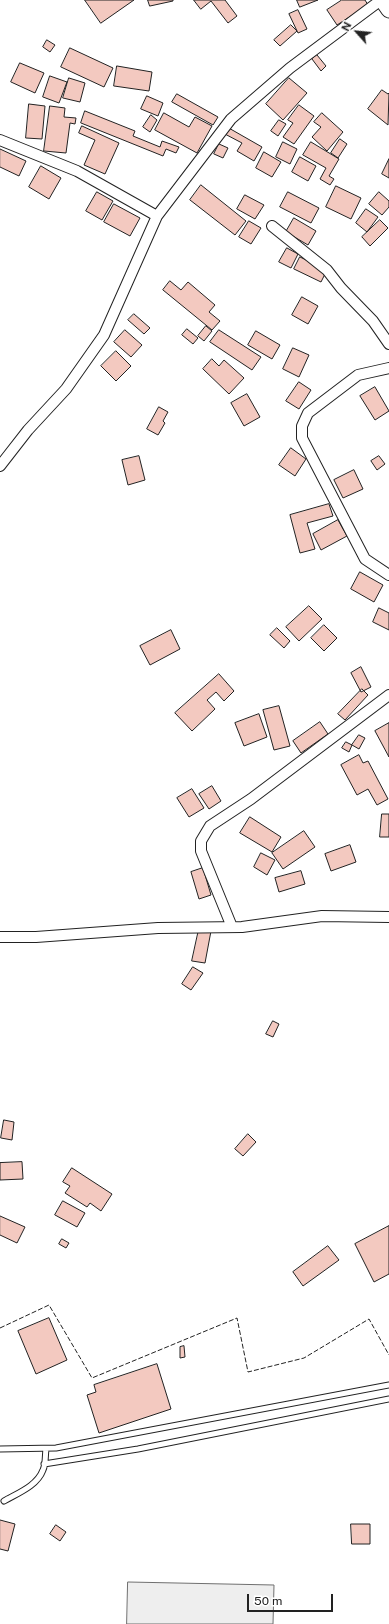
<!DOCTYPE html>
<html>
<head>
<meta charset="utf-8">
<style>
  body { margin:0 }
  #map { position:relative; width:389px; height:1624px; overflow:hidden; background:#fff; font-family:"Public Sans",sans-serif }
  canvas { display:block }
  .north { position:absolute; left:337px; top:12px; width:40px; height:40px; -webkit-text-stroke:3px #fff; paint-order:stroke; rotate:297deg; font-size:11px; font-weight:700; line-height:16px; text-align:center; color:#222 }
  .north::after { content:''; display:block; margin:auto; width:14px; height:18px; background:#222; clip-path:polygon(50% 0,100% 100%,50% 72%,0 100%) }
  .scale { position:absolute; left:247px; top:1594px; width:86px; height:18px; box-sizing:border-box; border:2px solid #222; border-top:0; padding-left:5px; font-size:12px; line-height:14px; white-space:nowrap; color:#222; -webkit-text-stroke:3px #fff; paint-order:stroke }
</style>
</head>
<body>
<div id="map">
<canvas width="389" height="1624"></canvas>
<div class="north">N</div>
<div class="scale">50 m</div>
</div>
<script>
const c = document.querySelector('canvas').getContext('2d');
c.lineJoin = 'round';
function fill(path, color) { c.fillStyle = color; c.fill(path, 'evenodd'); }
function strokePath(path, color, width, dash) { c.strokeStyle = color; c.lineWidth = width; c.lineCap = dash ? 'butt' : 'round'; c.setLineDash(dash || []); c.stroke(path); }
const green = new Path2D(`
  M 128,1582 L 274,1585 L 273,1624 L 127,1624 Z`);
const building = new Path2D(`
  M 85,0 L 134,0 L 101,23 Z
  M 148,0 L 173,0 L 173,1 L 150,6 Z
  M 194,0 L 225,0 L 237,16 L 228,23 L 211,1 L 201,9 Z
  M 297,0 L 318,0 L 300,7 Z
  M 342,0 L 365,0 L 368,5 L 337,25 L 327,10 Z
  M 298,10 L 307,29 L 298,33 L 289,14 Z
  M 291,25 L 297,31 L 280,46 L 274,40 Z
  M 47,40 L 55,45 L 50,52 L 43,47 Z
  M 70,48 L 113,68 L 104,87 L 61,67 Z
  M 317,55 L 326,66 L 321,71 L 312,59 Z
  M 20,63 L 44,73 L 35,93 L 11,82 Z
  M 117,66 L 152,72 L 149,91 L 114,86 Z
  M 50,76 L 67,82 L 59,103 L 43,97 Z
  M 69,78 L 85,83 L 80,102 L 63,98 Z
  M 289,78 L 307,93 L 283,120 L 266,104 Z
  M 382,90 L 388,94 L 389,93 L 388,125 L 368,109 Z
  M 177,94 L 218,117 L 213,125 L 172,102 Z
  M 147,96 L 163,103 L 158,116 L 141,109 Z
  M 29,104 L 45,106 L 42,139 L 26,138 Z
  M 299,105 L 314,116 L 294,144 L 283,137 L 293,123 L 288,120 Z
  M 50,106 L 65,108 L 64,117 L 76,118 L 75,124 L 70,123 L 66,153 L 44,151 Z
  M 85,111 L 135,131 L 133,136 L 160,147 L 162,141 L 179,147 L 176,153 L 166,149 L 163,156 L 81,123 Z
  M 164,113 L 189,127 L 195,117 L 212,126 L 197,153 L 155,130 Z
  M 322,113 L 343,132 L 327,151 L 312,137 L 321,127 L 314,122 Z
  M 151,115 L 157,120 L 150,132 L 143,127 Z
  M 279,120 L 286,124 L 278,136 L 271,131 Z
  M 82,126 L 119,143 L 105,174 L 84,165 L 95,140 L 79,133 Z
  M 227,127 L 262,147 L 254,161 L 237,151 L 242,143 L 223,133 Z
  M 340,139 L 347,144 L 338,158 L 331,153 Z
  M 283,142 L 297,149 L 290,164 L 276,157 Z
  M 311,142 L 339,159 L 329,176 L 334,179 L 330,185 L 320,179 L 326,168 L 303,155 Z
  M 219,144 L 228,148 L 223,158 L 214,154 Z
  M 0,149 L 26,161 L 19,176 L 0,167 Z
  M 264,152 L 281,162 L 272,177 L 256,168 Z
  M 300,157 L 316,166 L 308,181 L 292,172 Z
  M 389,159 L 389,178 L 382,174 Z
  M 41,166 L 61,178 L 49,199 L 29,187 Z
  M 201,185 L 246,221 L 235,235 L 190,200 Z
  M 336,186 L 361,198 L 351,219 L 326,207 Z
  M 97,192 L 113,201 L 102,220 L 86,211 Z
  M 288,192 L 319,208 L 311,223 L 280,207 Z
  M 379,192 L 389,201 L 389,207 L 382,215 L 369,204 Z
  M 245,195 L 264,205 L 255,219 L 237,209 Z
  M 114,204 L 140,218 L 130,236 L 104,222 Z
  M 366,209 L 378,217 L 367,232 L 356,223 Z
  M 294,218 L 316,231 L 308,245 L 286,232 Z
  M 380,220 L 388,228 L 370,246 L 362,237 Z
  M 249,221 L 261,228 L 251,244 L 239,237 Z
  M 287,248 L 298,254 L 291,268 L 279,262 Z
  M 300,257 L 327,270 L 321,282 L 294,269 Z
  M 170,281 L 181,290 L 188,282 L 215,305 L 209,312 L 220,321 L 212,330 L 163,290 Z
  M 302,297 L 318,306 L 308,324 L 292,315 Z
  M 134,314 L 150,328 L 144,334 L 128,320 Z
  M 206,326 L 212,331 L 204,341 L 198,336 Z
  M 187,329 L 198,338 L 193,344 L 182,335 Z
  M 125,330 L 142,345 L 131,357 L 114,342 Z
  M 219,330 L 261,357 L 252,370 L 210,342 Z
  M 256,331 L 280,345 L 272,359 L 248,345 Z
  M 293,348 L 309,355 L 299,377 L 283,369 Z
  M 116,351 L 131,366 L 116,381 L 101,366 Z
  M 212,359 L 219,366 L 224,360 L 244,378 L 229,394 L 203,369 Z
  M 299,382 L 311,390 L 299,409 L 286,401 Z
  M 375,387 L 389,411 L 375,420 L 360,396 Z
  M 247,394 L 260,417 L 244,426 L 231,403 Z
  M 159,407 L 168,412 L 163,421 L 165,423 L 158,435 L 147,429 Z
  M 291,448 L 306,459 L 295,476 L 279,465 Z
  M 139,456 L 145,480 L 128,485 L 122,460 Z
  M 379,456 L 385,464 L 377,470 L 371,461 Z
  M 354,470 L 363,489 L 343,498 L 334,480 Z
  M 329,504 L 333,516 L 307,523 L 315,549 L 300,553 L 290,515 Z
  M 338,520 L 347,536 L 321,550 L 313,534 Z
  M 360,572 L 383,585 L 374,602 L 351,589 Z
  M 309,606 L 322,619 L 299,641 L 286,627 Z
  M 379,608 L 389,613 L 389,630 L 373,622 Z
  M 324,625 L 337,638 L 324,651 L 311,638 Z
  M 277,628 L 290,641 L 284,648 L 270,635 Z
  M 171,630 L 180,649 L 150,665 L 140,646 Z
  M 361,667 L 371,687 L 361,692 L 351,673 Z
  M 219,674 L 234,691 L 224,701 L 216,692 L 207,700 L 215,709 L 192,731 L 175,713 Z
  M 362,689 L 368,695 L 345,720 L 338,714 Z
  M 279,706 L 290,746 L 274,750 L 263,710 Z
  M 259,714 L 267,737 L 244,746 L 235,723 Z
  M 320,722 L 328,734 L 301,753 L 293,741 Z
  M 389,723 L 389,757 L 375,731 Z
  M 359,735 L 365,738 L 359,749 L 352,745 Z
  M 346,742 L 352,745 L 349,752 L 342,748 Z
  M 359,755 L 363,763 L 368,761 L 388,799 L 377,805 L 368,789 L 357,795 L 341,765 Z
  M 212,786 L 221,801 L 209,809 L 199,794 Z
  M 192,789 L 204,808 L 189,817 L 177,798 Z
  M 382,814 L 389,814 L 389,837 L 380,837 Z
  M 250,817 L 281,837 L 272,852 L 240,833 Z
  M 304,831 L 315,847 L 283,869 L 272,853 Z
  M 350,845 L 356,862 L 331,871 L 325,854 Z
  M 261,853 L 275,860 L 267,875 L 254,867 Z
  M 203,868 L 211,895 L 199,899 L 191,872 Z
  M 301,871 L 305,884 L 279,892 L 275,878 Z
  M 199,929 L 211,931 L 205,963 L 192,961 Z
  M 193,967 L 203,973 L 191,990 L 182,984 Z
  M 273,1021 L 279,1024 L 273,1037 L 266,1034 Z
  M 4,1120 L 14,1122 L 12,1140 L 1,1138 Z
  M 248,1134 L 256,1142 L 243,1156 L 235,1149 Z
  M 22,1162 L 23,1179 L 0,1180 L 0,1163 Z
  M 72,1168 L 112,1194 L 101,1211 L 90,1203 L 87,1207 L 65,1193 L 70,1186 L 63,1182 Z
  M 63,1201 L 85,1213 L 77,1227 L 55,1215 Z
  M 0,1216 L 25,1227 L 17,1243 L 0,1235 Z
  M 389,1226 L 389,1274 L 374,1282 L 355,1244 Z
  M 62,1239 L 69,1243 L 66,1248 L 59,1244 Z
  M 328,1246 L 339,1260 L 303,1286 L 293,1272 Z
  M 49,1318 L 67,1360 L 36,1374 L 18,1331 Z
  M 184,1346 L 185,1357 L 180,1358 L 180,1347 Z
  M 157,1364 L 171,1409 L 99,1433 L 87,1395 L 96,1392 L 94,1385 Z
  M 0,1520 L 15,1524 L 8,1551 L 0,1549 Z
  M 351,1524 L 370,1524 L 370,1544 L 352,1544 Z
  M 56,1525 L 66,1532 L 60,1541 L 50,1534 Z`);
const lane = new Path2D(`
  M 0,1449 L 56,1448 L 389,1385
  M 44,1464 L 138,1449 L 389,1399
  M 4,1501 C 18,1493 37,1486 43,1470 C 46,1464 45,1455 46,1449`);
const street = new Path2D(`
  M 0,140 L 77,171 L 157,216
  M 272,226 L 327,270 L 341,288 L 373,321 L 389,344
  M 389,368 L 358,375 L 308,413 L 302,426 L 302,438 L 365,559 L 389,575
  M 0,466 L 28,430 L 66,389 L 104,335 L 157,216 L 231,119 L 290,68 L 381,0
  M 232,927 L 201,851 L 201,841 L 210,826 L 251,799 L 389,695
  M 0,937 L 36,937 L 158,928 L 242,927 L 322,916 L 389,917`);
const secondary = new Path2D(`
  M 382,0 L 389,10`);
const fence = new Path2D(`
  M 0,1328 L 49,1305 L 92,1378 L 237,1318 L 248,1372 L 304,1358 L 369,1319 L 389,1355`);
fill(green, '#eee');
strokePath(green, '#6f6f6f', 1);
fill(building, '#f3c9c0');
strokePath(building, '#222', 1);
strokePath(lane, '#222', 7);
strokePath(street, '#222', 12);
strokePath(secondary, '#222', 17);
strokePath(lane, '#fff', 5);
strokePath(street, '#fff', 10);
strokePath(secondary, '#fff', 15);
strokePath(fence, '#222', 1, [5, 2]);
</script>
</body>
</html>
